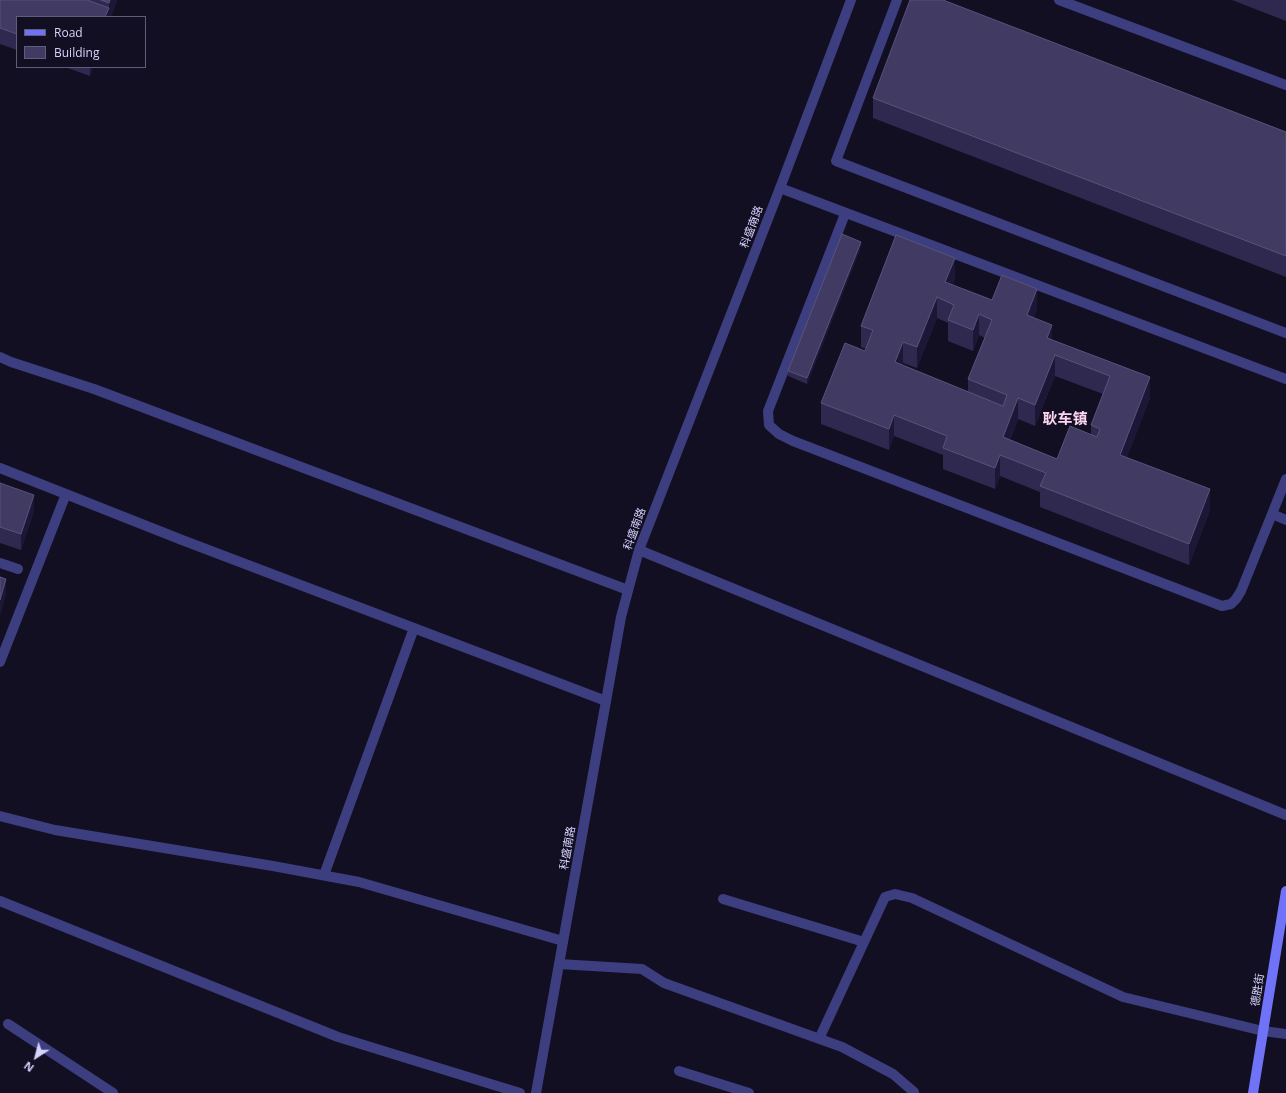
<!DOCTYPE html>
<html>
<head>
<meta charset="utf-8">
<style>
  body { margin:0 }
  #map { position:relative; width:1286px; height:1093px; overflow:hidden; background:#120f23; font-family:"Open Sans",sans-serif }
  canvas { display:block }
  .legend { position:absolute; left:16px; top:16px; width:130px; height:52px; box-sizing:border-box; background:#120f23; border:1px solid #605d7a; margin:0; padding:5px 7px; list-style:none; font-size:12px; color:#d6d3fd }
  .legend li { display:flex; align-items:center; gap:8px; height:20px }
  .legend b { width:20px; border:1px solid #605d7a }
  .north { position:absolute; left:16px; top:1037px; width:40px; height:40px; -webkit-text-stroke:3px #120f23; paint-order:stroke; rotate:216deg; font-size:11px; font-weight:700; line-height:16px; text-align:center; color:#d6d3fd }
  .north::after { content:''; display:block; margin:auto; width:14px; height:18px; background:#d6d3fd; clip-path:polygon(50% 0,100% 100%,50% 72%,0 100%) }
</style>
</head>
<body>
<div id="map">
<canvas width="1286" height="1093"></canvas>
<ul class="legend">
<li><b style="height:5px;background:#7073f7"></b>Road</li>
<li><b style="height:11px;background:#413b63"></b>Building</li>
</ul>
<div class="north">N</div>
</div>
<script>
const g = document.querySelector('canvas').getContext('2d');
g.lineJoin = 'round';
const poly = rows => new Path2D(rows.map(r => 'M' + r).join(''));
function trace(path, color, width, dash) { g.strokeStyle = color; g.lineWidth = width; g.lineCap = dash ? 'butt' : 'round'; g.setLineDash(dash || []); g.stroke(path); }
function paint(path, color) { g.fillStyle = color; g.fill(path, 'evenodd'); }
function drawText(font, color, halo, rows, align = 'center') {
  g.font = font + ' "Open Sans","Noto Sans SC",sans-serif'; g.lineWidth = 3.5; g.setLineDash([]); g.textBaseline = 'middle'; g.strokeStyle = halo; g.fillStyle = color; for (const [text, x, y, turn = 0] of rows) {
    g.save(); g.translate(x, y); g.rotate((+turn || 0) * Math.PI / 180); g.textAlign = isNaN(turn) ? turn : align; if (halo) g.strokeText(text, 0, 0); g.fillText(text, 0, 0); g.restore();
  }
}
const lane = poly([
  [897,0,836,161,1286,333],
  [1059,0,1286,85],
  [780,188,1286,379],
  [845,214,768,411,769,425,779,434,793,441,1222,606,1231,604,1236,599,1241,591,1272,514],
  [0,468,182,540,606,701],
  [1286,479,1272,514,1286,520],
  [0,563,18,569],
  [0,662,66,494],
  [0,816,55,830,273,866,359,882,563,941],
  [324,875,414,628],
  [723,899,864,942],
  [0,901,338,1037,520,1093],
  [559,964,642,969,664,983,842,1047,893,1074,914,1092,914,1093],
  [8,1024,113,1093],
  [819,1039,885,897,895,894,912,898,1123,997,1263,1031,1286,1034],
  [679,1071,749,1093]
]);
const street = poly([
  [0,357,11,362,94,389,628,590],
  [639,550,1286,815],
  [536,1093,621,617,639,550,780,188,851,0]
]);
const secondary = poly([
  [1253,1093,1286,891]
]);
const wall = poly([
  [0,0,117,0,111,17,17,17,17,50,0,44],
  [1232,0,1286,0,1286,21],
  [65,67,93,67,90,76],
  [873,98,1286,132,1286,277,873,118],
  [861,247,807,384,788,376,788,371],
  [955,279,952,285,992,300,1037,310,1034,317,1052,340,1150,398,1127,457,1210,510,1189,565,1040,507,1040,492,1000,476,995,489,943,469,943,455,894,436,889,450,821,424,821,403,865,351,866,349,861,347,861,326],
  [937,318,948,323,948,341,973,351,979,335,985,338,968,379,968,392,902,365,903,363,917,368],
  [1055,376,1103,394,1091,425,1091,435,1057,459,1010,440,1018,419,1035,426],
  [0,483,34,511,21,550,0,543]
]);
const shadedWall = poly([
  [110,0,117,0,111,17,105,17,109,8,109,3],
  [90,67,93,67,90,76],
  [861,242,861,247,807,384,807,378],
  [955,258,955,279,946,301,945,282],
  [1037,289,1037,310,1027,336,1027,315],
  [937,297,937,318,917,368,917,347],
  [979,314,979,335,973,351,973,330],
  [1052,325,1052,346,1047,338],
  [903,342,903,363,895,383,895,362],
  [1055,355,1055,376,1035,426,1035,405],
  [1150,377,1150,398,1120,476,1120,455],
  [1018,398,1018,419,1004,456,1003,437],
  [894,415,894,436,889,450,889,429],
  [1000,455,1000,476,995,489,995,468],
  [1210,489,1210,510,1189,565,1189,544],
  [34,495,34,511,21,550,21,534],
  [6,579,6,595,0,616,0,600]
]);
const building = poly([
  [0,0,87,0,109,8,105,17,17,17,17,34,0,28,0,0],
  [101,0,110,0,109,3,101,0],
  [910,0,943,0,1286,132,1286,256,873,98,910,0],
  [842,234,861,242,807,378,788,371,842,234],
  [896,235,955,258,945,282,992,300,1002,275,1037,289,1027,315,1052,325,1047,338,1150,377,1120,455,1210,489,1189,544,1040,486,1046,473,1000,455,995,468,943,448,947,436,894,415,889,429,821,403,845,343,865,351,873,330,861,326,896,235],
  [937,297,954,305,948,320,973,330,979,314,992,320,968,379,1007,395,1003,406,895,362,903,342,917,347,937,297],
  [1055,355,1110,376,1091,425,1100,429,1097,437,1070,426,1057,459,1003,437,1018,398,1035,405,1055,355],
  [0,483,34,495,21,534,0,527,0,483],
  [0,577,6,579,0,600,0,577]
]);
const streetNames = [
  ["科盛南路",752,227,-69],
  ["科盛南路",635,529,-70],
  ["科盛南路",568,848,-80],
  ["德胜街",1258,990,-81]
];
const districtNames = [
  ["耿车镇",1065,420]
];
trace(lane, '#3d3e7f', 10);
trace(street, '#3d3e7f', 10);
trace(secondary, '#7073f7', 10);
paint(wall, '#2f2950');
paint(shadedWall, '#1c1736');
paint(building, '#413b63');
trace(building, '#58537b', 1);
drawText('11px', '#d6d3fd', '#120f23', streetNames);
drawText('bold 15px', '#fdd5f0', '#120f23', districtNames);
</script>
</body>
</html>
